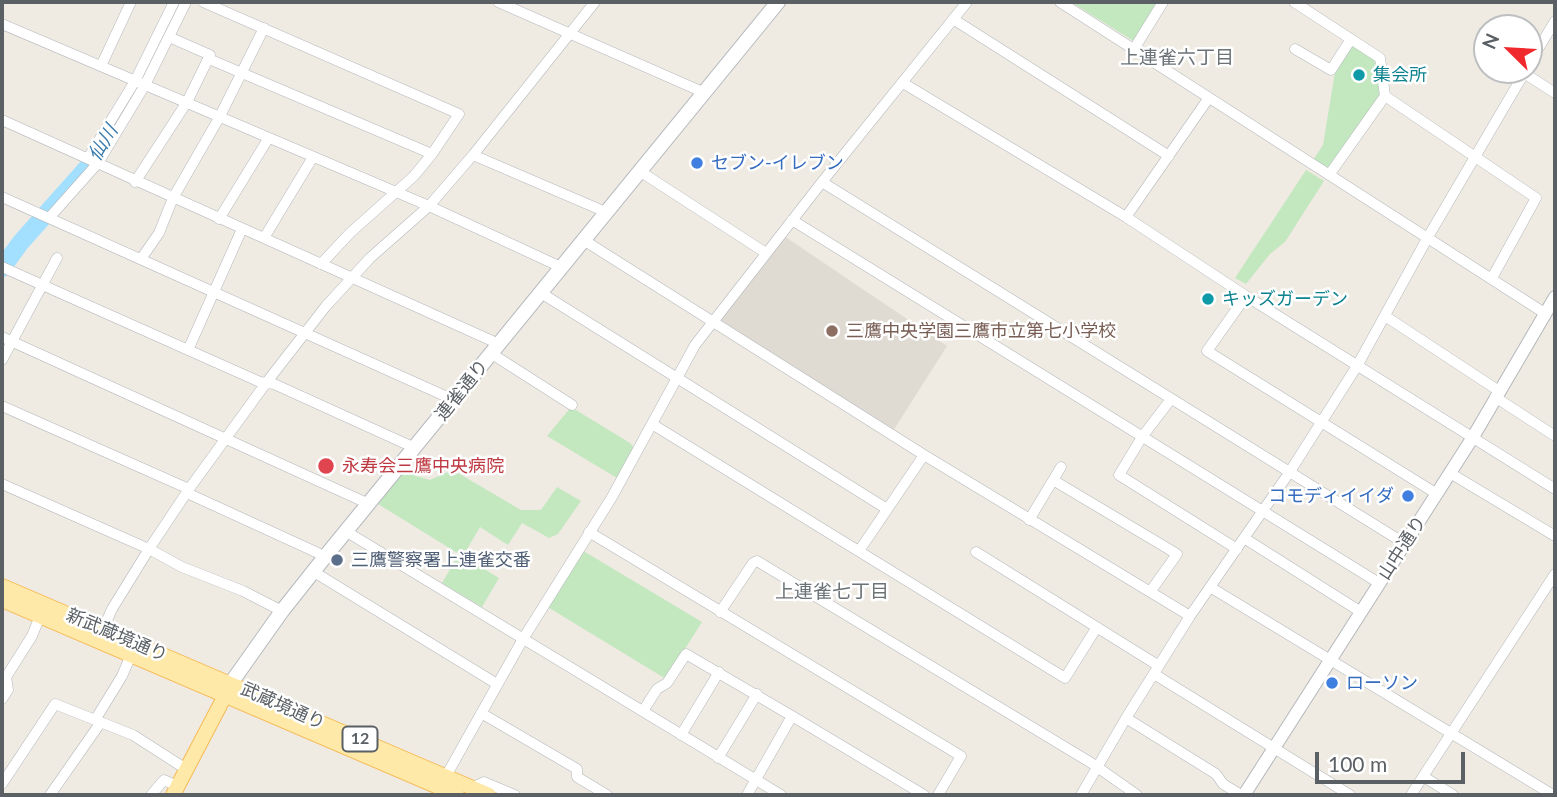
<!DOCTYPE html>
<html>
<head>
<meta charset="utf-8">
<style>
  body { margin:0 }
  #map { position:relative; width:1557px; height:797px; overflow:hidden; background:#efebe3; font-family:Lato,sans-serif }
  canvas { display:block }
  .frame { position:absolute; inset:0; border:4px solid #5b6065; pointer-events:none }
  .north { position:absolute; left:1473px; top:14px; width:70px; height:70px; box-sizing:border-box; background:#fff; border:2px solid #bdbfc1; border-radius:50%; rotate:294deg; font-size:19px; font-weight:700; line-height:28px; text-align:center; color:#5b6065 }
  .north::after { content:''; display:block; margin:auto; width:24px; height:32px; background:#ef292c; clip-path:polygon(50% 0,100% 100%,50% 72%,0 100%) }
  .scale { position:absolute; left:1315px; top:752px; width:150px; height:32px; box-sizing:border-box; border:4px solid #5b6065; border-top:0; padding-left:9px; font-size:21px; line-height:24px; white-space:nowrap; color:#5b6065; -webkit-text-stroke:5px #fff; paint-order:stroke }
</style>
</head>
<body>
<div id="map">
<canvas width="1557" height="797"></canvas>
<div class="frame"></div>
<div class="north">N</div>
<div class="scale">100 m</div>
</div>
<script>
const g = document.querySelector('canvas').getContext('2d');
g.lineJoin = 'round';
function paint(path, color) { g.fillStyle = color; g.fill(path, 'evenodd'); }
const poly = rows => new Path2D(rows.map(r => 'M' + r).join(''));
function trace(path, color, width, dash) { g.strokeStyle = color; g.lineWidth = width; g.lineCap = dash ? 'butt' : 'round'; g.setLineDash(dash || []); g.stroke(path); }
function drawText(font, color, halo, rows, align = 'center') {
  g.font = font + ' Lato,"Noto Sans JP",sans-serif'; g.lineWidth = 5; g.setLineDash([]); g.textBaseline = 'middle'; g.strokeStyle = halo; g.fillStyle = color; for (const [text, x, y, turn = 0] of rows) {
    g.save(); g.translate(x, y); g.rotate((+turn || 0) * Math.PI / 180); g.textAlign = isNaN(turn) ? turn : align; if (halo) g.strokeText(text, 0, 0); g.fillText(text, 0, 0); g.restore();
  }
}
const education = poly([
  [784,236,947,346,893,431,716,317]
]);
const green = poly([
  [1071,2,1159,2,1135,42],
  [1352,45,1375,60,1382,93,1329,171,1313,160,1323,145,1335,72],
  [1306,170,1324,181,1285,242,1270,254,1246,284,1235,278],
  [571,407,630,443,634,448,617,478,547,436],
  [453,470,521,510,541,510,557,487,581,501,558,534,549,538,522,523,508,545,480,527,463,556,499,578,482,607,442,583,459,554,378,504,403,472,430,480],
  [580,549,702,622,666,679,546,606]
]);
const river = poly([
  [2,268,21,242,95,159]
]);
const minor = poly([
  [203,2,459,114,432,154,414,176,350,233,321,264],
  [498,2,705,93],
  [1060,2,1546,314],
  [1294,2,1380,58,1385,96,1329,175],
  [953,19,1169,156],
  [2,24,429,206,563,268],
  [1134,49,1163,2],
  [1295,49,1331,70,1351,39],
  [209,59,432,154],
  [1529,64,1555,21],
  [101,66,131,2],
  [1524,73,1555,93],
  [903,83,1126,217,1246,296,1555,489],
  [1385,96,1536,198,1492,278],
  [2,120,499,344],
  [473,155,608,213],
  [88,158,135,81,174,2],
  [641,172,766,253],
  [135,182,187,102,210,55,169,37],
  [822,182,1404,543],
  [2,197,454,400],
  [1126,217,1208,99],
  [49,218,98,163,145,85,186,2],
  [219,219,268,139],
  [792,220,1379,583],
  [264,238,313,157],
  [585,241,924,455,1190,616],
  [141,259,159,233,173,198,219,118,264,28],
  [2,267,260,382,274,384,415,448],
  [541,293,887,509],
  [1246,296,1207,351,1437,494],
  [1385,316,1499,391],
  [2,337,369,504],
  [188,350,242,229],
  [492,354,572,405],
  [2,360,57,258],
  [1495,397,1555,436],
  [1171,399,1142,437,1119,475,1237,549],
  [2,406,189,489],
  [652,424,1065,678,1097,627],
  [1450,473,1555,536],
  [1053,480,1177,554,1150,592],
  [2,484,149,549,182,567,243,591,282,611],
  [187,493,318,553,324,558],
  [1029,520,1061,467],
  [347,532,781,795],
  [589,532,961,756,938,795],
  [1244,538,1361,612],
  [859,551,924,455],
  [976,552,1159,666],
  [314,572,497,684],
  [1210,587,1553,795],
  [720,612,753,563,757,561,1093,764,1137,795],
  [103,629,112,609,149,549,189,489,266,383,326,306,370,258,429,206,473,155,595,2],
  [1154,674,1350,795],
  [2,699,8,690,6,677,32,636,40,616],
  [643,711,657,689,667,683,686,654,792,716],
  [481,713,577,769,577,777,607,795],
  [1126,718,1216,774,1223,784,1241,795],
  [95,720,122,676,131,655],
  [681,735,719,672],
  [718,758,757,694],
  [446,776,523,639,612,497,695,345,822,182,967,2],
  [1424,777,1453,795],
  [2,784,55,704,133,735,186,769],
  [471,788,484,782,515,795],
  [50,795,101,722],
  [151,795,164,780,177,786],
  [747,795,792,716,924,795],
  [1081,795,1126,718,1190,616,1289,473,1357,366,1428,237,1526,70],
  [1411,795,1555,574]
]);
const tertiary = poly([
  [1244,795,1473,437,1555,297]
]);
const secondary = poly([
  [231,683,282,611,324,558,778,2]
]);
const primary = poly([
  [2,586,489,795],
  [2,600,457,795],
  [173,795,229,688]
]);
const markers = [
  [1359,75,7,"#0f9aa8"],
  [697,163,7,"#3f7fe0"],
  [1208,299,7,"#0f9aa8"],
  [832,331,7,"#8d6e63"],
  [326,466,9,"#e0444e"],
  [1408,496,7,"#3f7fe0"],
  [337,560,7,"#5c6f8a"],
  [1332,683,7,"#3f7fe0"]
];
const shields = [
  [360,739,35]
];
const shieldNames = [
  ["12",360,739]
];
const cultureNames = [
  ["集会所",1373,75],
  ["キッズガーデン",1222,299]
];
const shopNames = [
  ["セブン-イレブン",711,163],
  ["コモディイイダ",1394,496,"right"],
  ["ローソン",1346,683]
];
const educationNames = [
  ["三鷹中央学園三鷹市立第七小学校",846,331]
];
const streetNames = [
  ["連雀通り",462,390,-51],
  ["山中通り",1402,548,-57],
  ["新武蔵境通り",117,635,23],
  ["武蔵境通り",283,706,24]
];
const healthNames = [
  ["永寿会三鷹中央病院",342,466]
];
const serviceNames = [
  ["三鷹警察署上連雀交番",351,560]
];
const neighbourhoodNames = [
  ["上連雀六丁目",1177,58],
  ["上連雀七丁目",832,592]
];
const waterNames = [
  ["仙川",103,143,-59]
];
paint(education, '#dfdad2');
paint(green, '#c3e7bf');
trace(river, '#a3dfff', 18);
trace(minor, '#b4b7bb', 11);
trace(tertiary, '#b4b7bb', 14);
trace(secondary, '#b5b9be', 16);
trace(primary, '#f6ba55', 16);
trace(minor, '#fff', 10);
trace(tertiary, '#fff', 12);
trace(secondary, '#fff', 14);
trace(primary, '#ffe9a8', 14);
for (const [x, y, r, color] of markers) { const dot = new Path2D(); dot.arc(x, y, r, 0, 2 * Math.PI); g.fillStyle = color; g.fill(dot); trace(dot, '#fff', 2.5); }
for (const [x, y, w] of shields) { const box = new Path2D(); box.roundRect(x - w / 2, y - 12.5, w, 25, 5); g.fillStyle = '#fff'; g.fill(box); trace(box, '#5b6065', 2); }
drawText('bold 16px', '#5b6065', null, shieldNames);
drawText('18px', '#0d838f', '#fff', cultureNames, 'left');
drawText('18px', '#366cbe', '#fff', shopNames, 'left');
drawText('18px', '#785e54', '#fff', educationNames, 'left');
drawText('18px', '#5b6065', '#fff', streetNames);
drawText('18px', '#be3a42', '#fff', healthNames, 'left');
drawText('18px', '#4e5e75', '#fff', serviceNames, 'left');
drawText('19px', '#6c7377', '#fff', neighbourhoodNames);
drawText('italic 19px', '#3a7cac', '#fff', waterNames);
</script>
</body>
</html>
